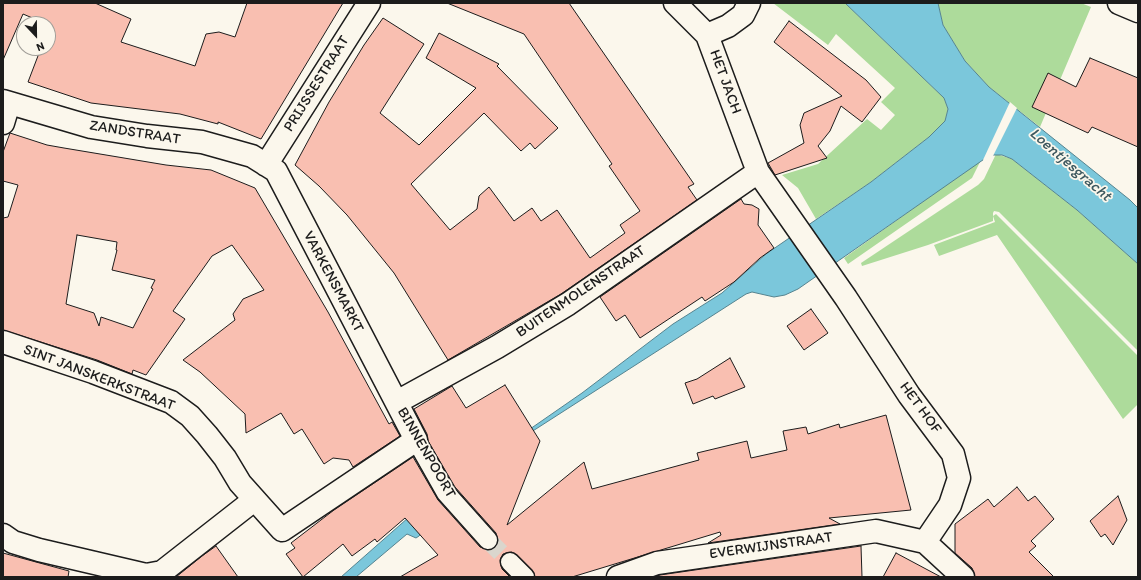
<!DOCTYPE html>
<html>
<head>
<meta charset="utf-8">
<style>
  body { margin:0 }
  #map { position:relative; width:1141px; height:580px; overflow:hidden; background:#fbf7ec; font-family:Itim,sans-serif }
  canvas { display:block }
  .frame { position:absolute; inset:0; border:4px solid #1c1c1c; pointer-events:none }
  .north { position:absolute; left:16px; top:16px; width:40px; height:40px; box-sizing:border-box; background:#fbf7ec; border:1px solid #a29f99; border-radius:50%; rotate:158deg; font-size:11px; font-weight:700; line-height:16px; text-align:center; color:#1c1c1c }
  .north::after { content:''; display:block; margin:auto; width:14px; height:18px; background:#1c1c1c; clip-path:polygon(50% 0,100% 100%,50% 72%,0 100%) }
</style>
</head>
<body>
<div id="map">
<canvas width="1141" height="580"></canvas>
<div class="frame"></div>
<div class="north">N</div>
</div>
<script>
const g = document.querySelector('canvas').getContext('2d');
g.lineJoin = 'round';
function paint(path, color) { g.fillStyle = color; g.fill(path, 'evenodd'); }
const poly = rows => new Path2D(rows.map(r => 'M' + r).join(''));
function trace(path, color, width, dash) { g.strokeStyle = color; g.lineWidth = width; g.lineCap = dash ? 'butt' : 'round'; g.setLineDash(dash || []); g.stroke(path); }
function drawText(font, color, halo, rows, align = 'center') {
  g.font = font + ' Itim,sans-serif'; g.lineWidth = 3.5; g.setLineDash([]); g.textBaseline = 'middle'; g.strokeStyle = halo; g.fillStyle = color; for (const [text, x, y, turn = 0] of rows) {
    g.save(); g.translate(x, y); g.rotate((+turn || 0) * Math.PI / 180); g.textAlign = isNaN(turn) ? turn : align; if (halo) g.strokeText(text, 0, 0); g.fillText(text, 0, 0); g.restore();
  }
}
const green = poly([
  [773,3,845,3,944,98,948,109,945,121,929,137,871,182,816,219,798,188,782,175,818,164,867,119,881,130,895,115,881,102,895,88,836,34,828,45],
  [938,3,1081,3,1091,7,1040,127,989,87,965,61,943,25],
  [996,154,1012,159,1077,210,1138,264,1138,351,999,212,994,211,993,213,993,221,928,245,862,266,861,263,978,185,984,179],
  [981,160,972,178,848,264,844,258],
  [996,214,1138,356,1138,404,1123,419,997,235,939,256,934,245,995,222,993,216]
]);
const water = poly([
  [845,3,938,3,943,25,965,61,989,87,1130,200,1138,208,1138,264,1077,210,1012,159,1002,155,990,155,798,289,785,295,774,297,752,292,746,294,455,481,582,393,673,324,722,293,766,254,871,182,929,137,945,121,948,109,944,98,845,3],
  [434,495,447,510,419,536,416,538,407,534,356,577,341,577,434,495]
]);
const pier = poly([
  [1010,102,1017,108,993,156,984,161,983,160]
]);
const building = poly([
  [3,3,95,3,131,19,121,42,195,66,206,34,219,32,235,37,247,3,343,3,261,139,218,122,218,124,180,114,91,103,28,82,41,48,48,48,49,25,23,14,3,60,3,3],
  [447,3,569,3,694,184,688,187,697,200,561,294,448,360,394,273,347,215,319,186,295,165,329,102,364,45,383,18,424,44,380,113,419,145,476,88,426,58,439,33,499,64,497,66,558,128,535,149,530,143,521,151,484,113,411,184,450,230,477,209,479,196,489,187,514,221,532,208,541,221,557,210,590,258,625,233,620,225,640,211,609,166,612,164,524,34,447,3],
  [789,21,866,80,881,97,862,122,841,106,830,131,818,146,827,158,775,175,768,163,804,143,800,125,804,113,842,96,774,42,789,21],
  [1090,58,1138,78,1138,147,1092,127,1088,133,1032,107,1048,73,1076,87,1090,58],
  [10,133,47,145,64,148,166,165,211,170,255,188,328,312,389,424,392,422,400,436,353,467,349,460,333,458,324,464,302,429,294,434,281,413,246,433,245,414,200,372,183,360,235,320,233,314,243,299,264,290,232,245,212,256,173,311,185,319,146,375,133,370,132,374,97,360,3,330,3,218,8,217,18,185,3,181,3,152,10,133],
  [77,235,117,242,116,250,117,250,112,270,155,280,151,288,153,289,133,328,101,317,99,326,94,313,66,304,77,235],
  [741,199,744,204,752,205,759,209,758,225,774,248,760,258,734,282,705,301,702,297,640,338,625,315,616,321,600,297,741,199],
  [811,309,828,333,804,350,787,326,811,309],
  [730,358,745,387,715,399,713,396,693,404,685,383,697,379,730,358],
  [505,385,540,441,507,525,584,462,592,489,699,460,697,453,747,441,751,458,787,450,783,431,806,427,808,434,839,424,840,428,886,415,911,510,829,518,840,524,708,543,721,535,720,532,572,577,535,577,532,570,512,552,503,554,500,560,502,569,510,577,400,577,438,555,405,518,377,542,375,539,352,556,343,544,303,577,286,554,295,548,291,543,334,510,413,457,438,500,480,547,490,550,495,548,498,543,496,533,455,487,428,441,427,434,414,409,452,386,466,408,505,385],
  [1017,487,1028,501,1035,496,1054,519,1031,541,1036,546,1029,552,1054,577,975,577,972,568,955,553,955,524,988,499,994,507,1017,487],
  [1118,496,1127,520,1113,545,1105,534,1101,537,1090,521,1118,496],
  [216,546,238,577,176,577,202,556,216,546],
  [861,546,862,577,655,577,660,575,861,546],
  [3,553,69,571,68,577,3,577,3,553],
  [896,553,941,577,883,577,896,553]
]);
const pedestrianTunnel = poly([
  [488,540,510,562]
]);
const pedestrian = poly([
  [416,440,446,493,488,540],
  [510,562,525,577]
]);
const minor = poly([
  [675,3,707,35,758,172,846,298,909,395,953,454,959,478,950,505,925,542],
  [1119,3,1138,11],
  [707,35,728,26,743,15,749,3],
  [3,101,91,127,147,136,202,142,252,156,276,171,416,440,282,530,240,483,225,458,207,435,190,416,171,402,93,372,3,342],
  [3,123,9,103],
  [266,165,369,3],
  [397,402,497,347,568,304,758,172],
  [3,535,13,542,39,550,146,575,162,572,254,500],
  [618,577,657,563,876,531,925,542,963,577]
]);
const streetNames = [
  ["HET JACH",725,82,70],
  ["PRIJSSESTRAAT",317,84,-58],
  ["ZANDSTRAAT",135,133,9],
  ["VARKENSMARKT",333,282,62],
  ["BUITENMOLENSTRAAT",581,292,-34],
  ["SINT JANSKERKSTRAAT",99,378,21],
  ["HET HOF",920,408,54],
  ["BINNENPOORT",426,453,60],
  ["EVERWIJNSTRAAT",771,546,-8]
];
const waterNames = [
  ["Loentjesgracht",1070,165,41]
];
paint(green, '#addb9b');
paint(water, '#7bc7db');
trace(water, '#55838f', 1);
paint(pier, '#fbf7ec');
paint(building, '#f9bfb1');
trace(building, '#1c1c1c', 1);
trace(pedestrianTunnel, '#dad6cd', 18, [18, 9]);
trace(pedestrian, '#1c1c1c', 21);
trace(minor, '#1c1c1c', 25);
trace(pedestrian, '#fbf7ec', 18);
trace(minor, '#fbf7ec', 22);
drawText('15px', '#1c1c1c', '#fbf7ec', streetNames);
drawText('italic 16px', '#3d585f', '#fbf7ec', waterNames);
</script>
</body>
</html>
